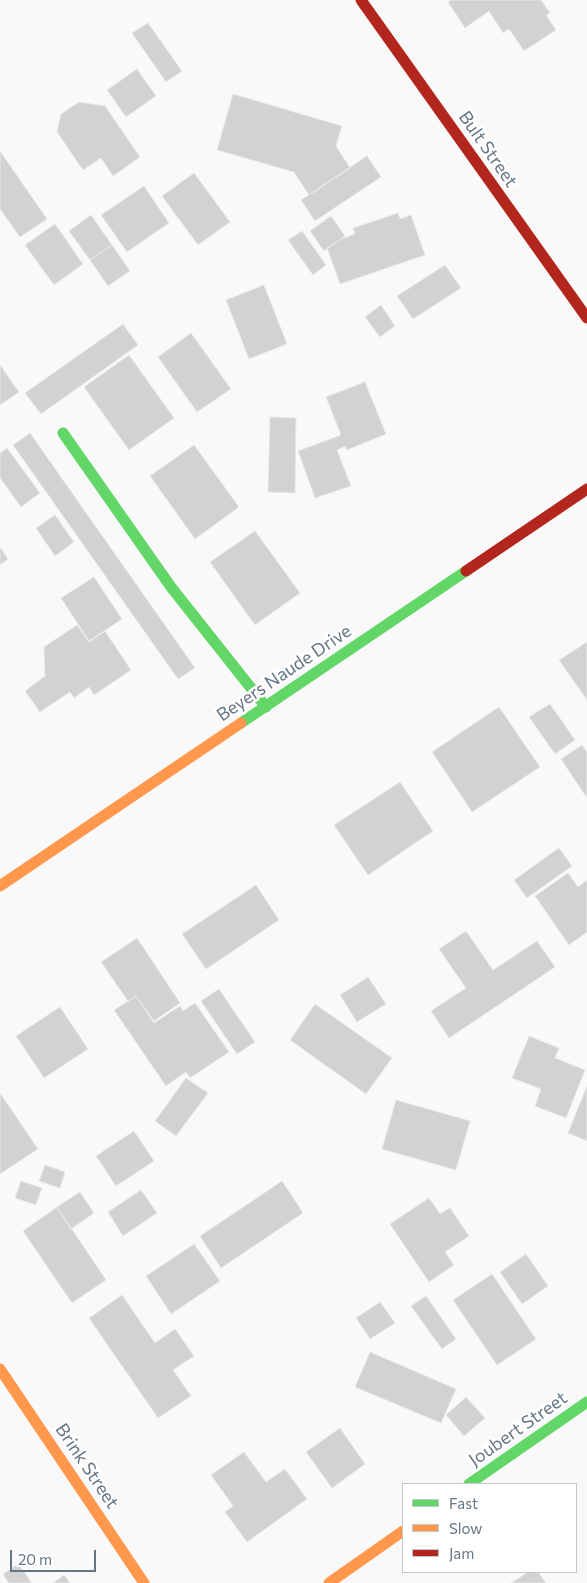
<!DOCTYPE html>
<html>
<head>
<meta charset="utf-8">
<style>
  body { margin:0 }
  #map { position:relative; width:587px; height:1583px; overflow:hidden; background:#f9f9f9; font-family:Commissioner,sans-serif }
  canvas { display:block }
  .legend { position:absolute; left:402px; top:1483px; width:175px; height:90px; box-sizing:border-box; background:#fff; border:1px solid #c1c8cd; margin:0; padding:6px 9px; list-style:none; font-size:15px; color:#657683 }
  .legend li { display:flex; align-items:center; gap:10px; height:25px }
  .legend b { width:25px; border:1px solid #c1c8cd }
  .scale { position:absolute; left:10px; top:1550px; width:86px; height:22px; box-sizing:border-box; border:2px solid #657683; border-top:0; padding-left:6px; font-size:15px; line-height:18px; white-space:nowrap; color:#657683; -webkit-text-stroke:4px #fff; paint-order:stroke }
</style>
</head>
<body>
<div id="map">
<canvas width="587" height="1583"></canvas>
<ul class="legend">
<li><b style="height:6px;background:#63d668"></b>Fast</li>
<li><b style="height:6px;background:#ff974d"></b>Slow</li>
<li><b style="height:6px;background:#b3261e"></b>Jam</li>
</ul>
<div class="scale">20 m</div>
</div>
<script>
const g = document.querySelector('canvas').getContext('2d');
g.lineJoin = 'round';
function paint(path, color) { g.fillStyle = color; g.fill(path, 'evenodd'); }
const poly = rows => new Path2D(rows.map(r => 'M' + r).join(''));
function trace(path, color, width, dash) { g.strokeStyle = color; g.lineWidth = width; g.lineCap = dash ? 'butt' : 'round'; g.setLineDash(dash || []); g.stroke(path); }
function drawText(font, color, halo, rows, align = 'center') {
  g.font = font + ' Commissioner,sans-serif'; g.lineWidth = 5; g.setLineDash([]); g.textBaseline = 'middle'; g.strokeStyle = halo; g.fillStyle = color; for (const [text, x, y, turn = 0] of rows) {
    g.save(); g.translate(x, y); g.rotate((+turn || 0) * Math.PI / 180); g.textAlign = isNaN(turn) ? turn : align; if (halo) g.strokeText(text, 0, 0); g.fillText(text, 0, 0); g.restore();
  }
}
const building = poly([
  [451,0,541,0,550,13,546,15,556,30,524,51,509,29,503,33,489,11,465,28,448,2,451,0],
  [148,23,182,71,166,82,132,33,148,23],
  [137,69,156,96,126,117,107,90,137,69],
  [233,94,342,126,336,146,350,168,309,195,294,172,217,150,233,94],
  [79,102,105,106,140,157,113,176,101,158,83,170,57,132,61,114,79,102],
  [0,151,47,219,20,237,0,209,0,151],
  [367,156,381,177,315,221,301,200,367,156],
  [194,173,230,222,198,245,162,196,194,173],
  [144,186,169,223,127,252,101,215,144,186],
  [398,213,400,219,411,215,425,255,340,284,327,248,341,239,355,234,353,228,398,213],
  [91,215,112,245,90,260,69,231,91,215],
  [331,216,345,236,324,251,310,231,331,216],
  [55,224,83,264,54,285,25,245,55,224],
  [302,231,326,265,313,275,288,240,302,231],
  [112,245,130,271,108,286,90,260,112,245],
  [445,265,461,288,413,319,397,296,445,265],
  [264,285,287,344,249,359,226,300,264,285],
  [381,305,395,326,380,337,365,317,381,305],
  [123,324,138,345,41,414,25,393,123,324],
  [191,333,231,389,197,412,158,357,191,333],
  [129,355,174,418,129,450,84,387,129,355],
  [0,365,19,392,0,405,0,365],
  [365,382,386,434,347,450,345,446,337,450,351,486,315,498,298,451,341,435,326,397,365,382],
  [270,417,296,418,295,493,268,492,270,417],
  [30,433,195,668,178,679,13,445,30,433],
  [194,445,239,507,195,539,150,476,194,445],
  [7,448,40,493,21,507,0,478,0,453,7,448],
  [55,515,74,542,55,556,36,528,55,515],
  [255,531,300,593,255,625,210,562,255,531],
  [0,547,8,559,0,565,0,547],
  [94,577,122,619,89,641,61,598,94,577],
  [77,625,89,642,105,631,131,670,94,695,89,687,74,698,70,692,40,712,25,691,45,676,44,647,77,625],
  [587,642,587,700,559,660,587,642],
  [550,704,575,740,555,754,529,717,550,704],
  [499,707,540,767,472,812,432,752,499,707],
  [582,745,587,752,587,798,561,759,582,745],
  [400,782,433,831,368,875,334,825,400,782],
  [559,848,572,866,527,898,514,880,559,848],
  [568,873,578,887,587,880,587,932,569,945,535,896,568,873],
  [256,885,279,920,206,969,182,934,256,885],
  [466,931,493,970,537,941,555,967,449,1038,431,1011,466,988,439,949,466,931],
  [137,938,180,1003,154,1021,136,996,128,1001,101,962,137,938],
  [368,977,386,1004,357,1022,340,995,368,977],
  [219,989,255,1042,237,1054,201,1001,219,989],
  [136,996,154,1023,180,1006,183,1011,195,1003,229,1052,190,1078,186,1072,166,1086,114,1010,136,996],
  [315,1004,392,1058,366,1094,290,1040,315,1004],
  [60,1007,88,1049,44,1078,16,1036,60,1007],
  [529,1036,559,1048,555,1058,585,1070,566,1118,535,1106,541,1089,512,1078,529,1036],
  [186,1078,208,1093,176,1136,155,1121,186,1078],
  [587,1086,587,1141,568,1133,587,1086],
  [0,1093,38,1149,0,1174,0,1093],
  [396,1100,470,1121,456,1170,382,1149,396,1100],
  [134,1131,154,1161,116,1186,96,1156,134,1131],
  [45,1165,65,1172,60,1188,39,1181,45,1165],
  [21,1181,42,1188,36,1205,15,1198,21,1181],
  [282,1181,303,1213,221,1268,200,1236,282,1181],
  [141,1190,157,1213,123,1236,108,1212,141,1190],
  [80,1192,94,1213,71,1229,57,1207,80,1192],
  [429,1198,440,1214,450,1208,469,1236,445,1252,454,1265,429,1282,390,1224,429,1198],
  [57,1207,106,1280,72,1303,23,1231,57,1207],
  [194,1244,220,1281,171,1314,146,1276,194,1244],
  [526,1254,548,1286,522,1304,500,1272,526,1254],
  [492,1274,536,1339,497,1365,453,1300,492,1274],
  [122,1295,155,1343,175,1329,194,1356,173,1370,191,1396,158,1418,89,1318,122,1295],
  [426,1296,456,1339,442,1349,411,1306,426,1296],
  [380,1302,395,1323,370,1339,356,1318,380,1302],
  [370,1352,456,1389,441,1423,355,1387,370,1352],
  [466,1397,485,1418,464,1436,446,1415,466,1397],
  [340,1428,365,1464,332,1488,306,1452,340,1428],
  [244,1452,266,1482,285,1469,307,1499,247,1542,225,1512,233,1506,211,1475,244,1452],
  [18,1564,32,1583,9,1583,3,1574,18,1564],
  [528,1572,538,1572,546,1583,511,1583,528,1572],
  [64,1575,70,1583,53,1583,64,1575]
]);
const fast = poly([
  [63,433,171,587,266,707],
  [241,723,466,571],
  [469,1484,587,1402]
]);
const slow = poly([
  [0,886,241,723],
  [0,1369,144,1583],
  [329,1583,403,1531]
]);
const jam = poly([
  [361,0,587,318],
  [466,571,587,489]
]);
const streetNames = [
  ["Bult Street",488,149,55],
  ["Beyers Naude Drive",284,673,-34],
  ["Joubert Street",518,1429,-35],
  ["Brink Street",87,1466,56]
];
paint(building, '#d0d2d3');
trace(building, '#e8e8e8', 1);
trace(fast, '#63d668', 11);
trace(slow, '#ff974d', 11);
trace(jam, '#b3261e', 11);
drawText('18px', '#657683', '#fff', streetNames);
</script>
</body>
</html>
